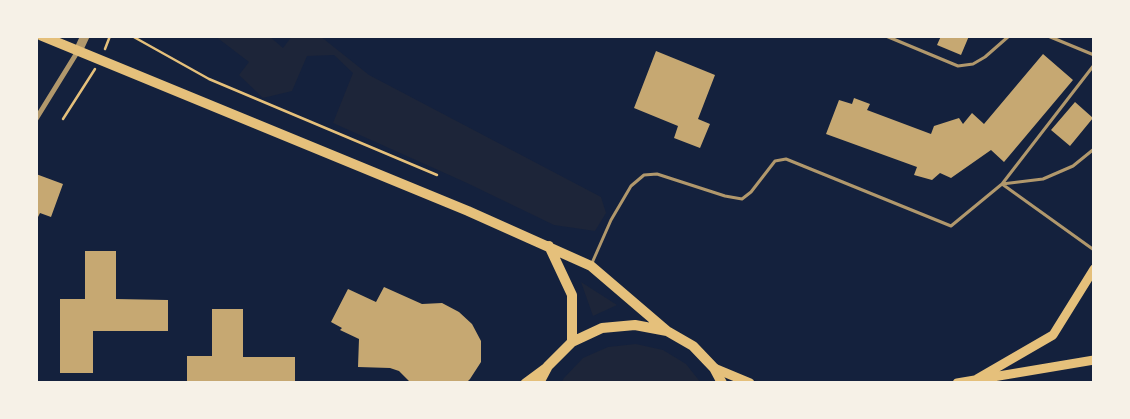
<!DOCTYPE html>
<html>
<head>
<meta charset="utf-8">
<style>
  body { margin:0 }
  #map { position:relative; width:1130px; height:419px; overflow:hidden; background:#14213d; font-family:"PT Sans Narrow",sans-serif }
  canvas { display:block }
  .frame { position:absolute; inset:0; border:38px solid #f6f1e7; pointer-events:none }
</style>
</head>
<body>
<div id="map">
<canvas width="1130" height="419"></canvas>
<div class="frame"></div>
</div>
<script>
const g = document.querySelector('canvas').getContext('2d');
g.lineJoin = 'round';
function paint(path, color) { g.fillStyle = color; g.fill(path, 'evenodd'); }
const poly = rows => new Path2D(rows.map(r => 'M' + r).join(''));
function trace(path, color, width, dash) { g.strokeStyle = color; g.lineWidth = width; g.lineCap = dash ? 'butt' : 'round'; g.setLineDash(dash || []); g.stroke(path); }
const green = poly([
  [215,36,269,36,283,48,292,36,320,36,369,75,601,197,606,213,595,231,554,225,467,183,333,123,353,73,334,55,307,56,292,91,263,98,239,75,249,62],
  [581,282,617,305,593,316],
  [636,344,663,350,686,364,701,383,561,383,564,378,583,358,608,347]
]);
const building = poly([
  [941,36,969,36,961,55,937,45],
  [656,51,715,75,698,119,710,124,700,148,674,138,678,126,634,108],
  [1043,54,1073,80,1004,162,991,150,951,178,940,173,932,180,914,175,917,167,826,134,839,100,852,104,854,98,870,104,867,110,931,134,934,126,959,118,963,124,972,113,984,124],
  [1075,102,1093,118,1070,146,1051,130],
  [36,174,63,184,51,217,40,213,36,221],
  [85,251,116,251,116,299,168,300,168,331,93,331,93,373,60,373,60,299,85,299],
  [384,287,422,304,442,303,459,312,472,324,481,341,481,362,470,379,466,383,411,383,399,371,390,368,358,367,359,339,340,330,342,328,331,322,348,289,376,302],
  [212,309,243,309,243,357,295,357,295,383,187,383,187,356,212,356]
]);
const path = poly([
  [132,36,209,79,437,175],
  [105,49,110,36],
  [63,119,95,69]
]);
const service = poly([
  [886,36,958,66,973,64,985,57,1009,36],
  [1048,36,1094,55],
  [1002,184,1094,250],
  [1002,184,1043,179,1073,166,1094,149],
  [592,263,611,220,631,186,644,175,657,174,725,196,742,199,751,192,775,161,786,159,951,226,1002,184,1094,65]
]);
const minor = poly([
  [36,119,78,51]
]);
const tertiary = poly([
  [78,51,85,36]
]);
const secondary = poly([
  [714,368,750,383],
  [977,379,1053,335,1094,269],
  [525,383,548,366],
  [957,383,1094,360]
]);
const primary = poly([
  [42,36,468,211,591,266,667,331],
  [549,246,572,295,572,342],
  [539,383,548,366,572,342,602,328,635,325,667,331,693,346,714,368,722,383]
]);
paint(green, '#1d2539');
paint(building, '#c6a872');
trace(path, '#e5c07b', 2.5);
trace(service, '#b1986c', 3);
trace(minor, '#b1986c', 5);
trace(tertiary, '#b1986c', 9);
trace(secondary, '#e5c07b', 9);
trace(primary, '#e5c07b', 10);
</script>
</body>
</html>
